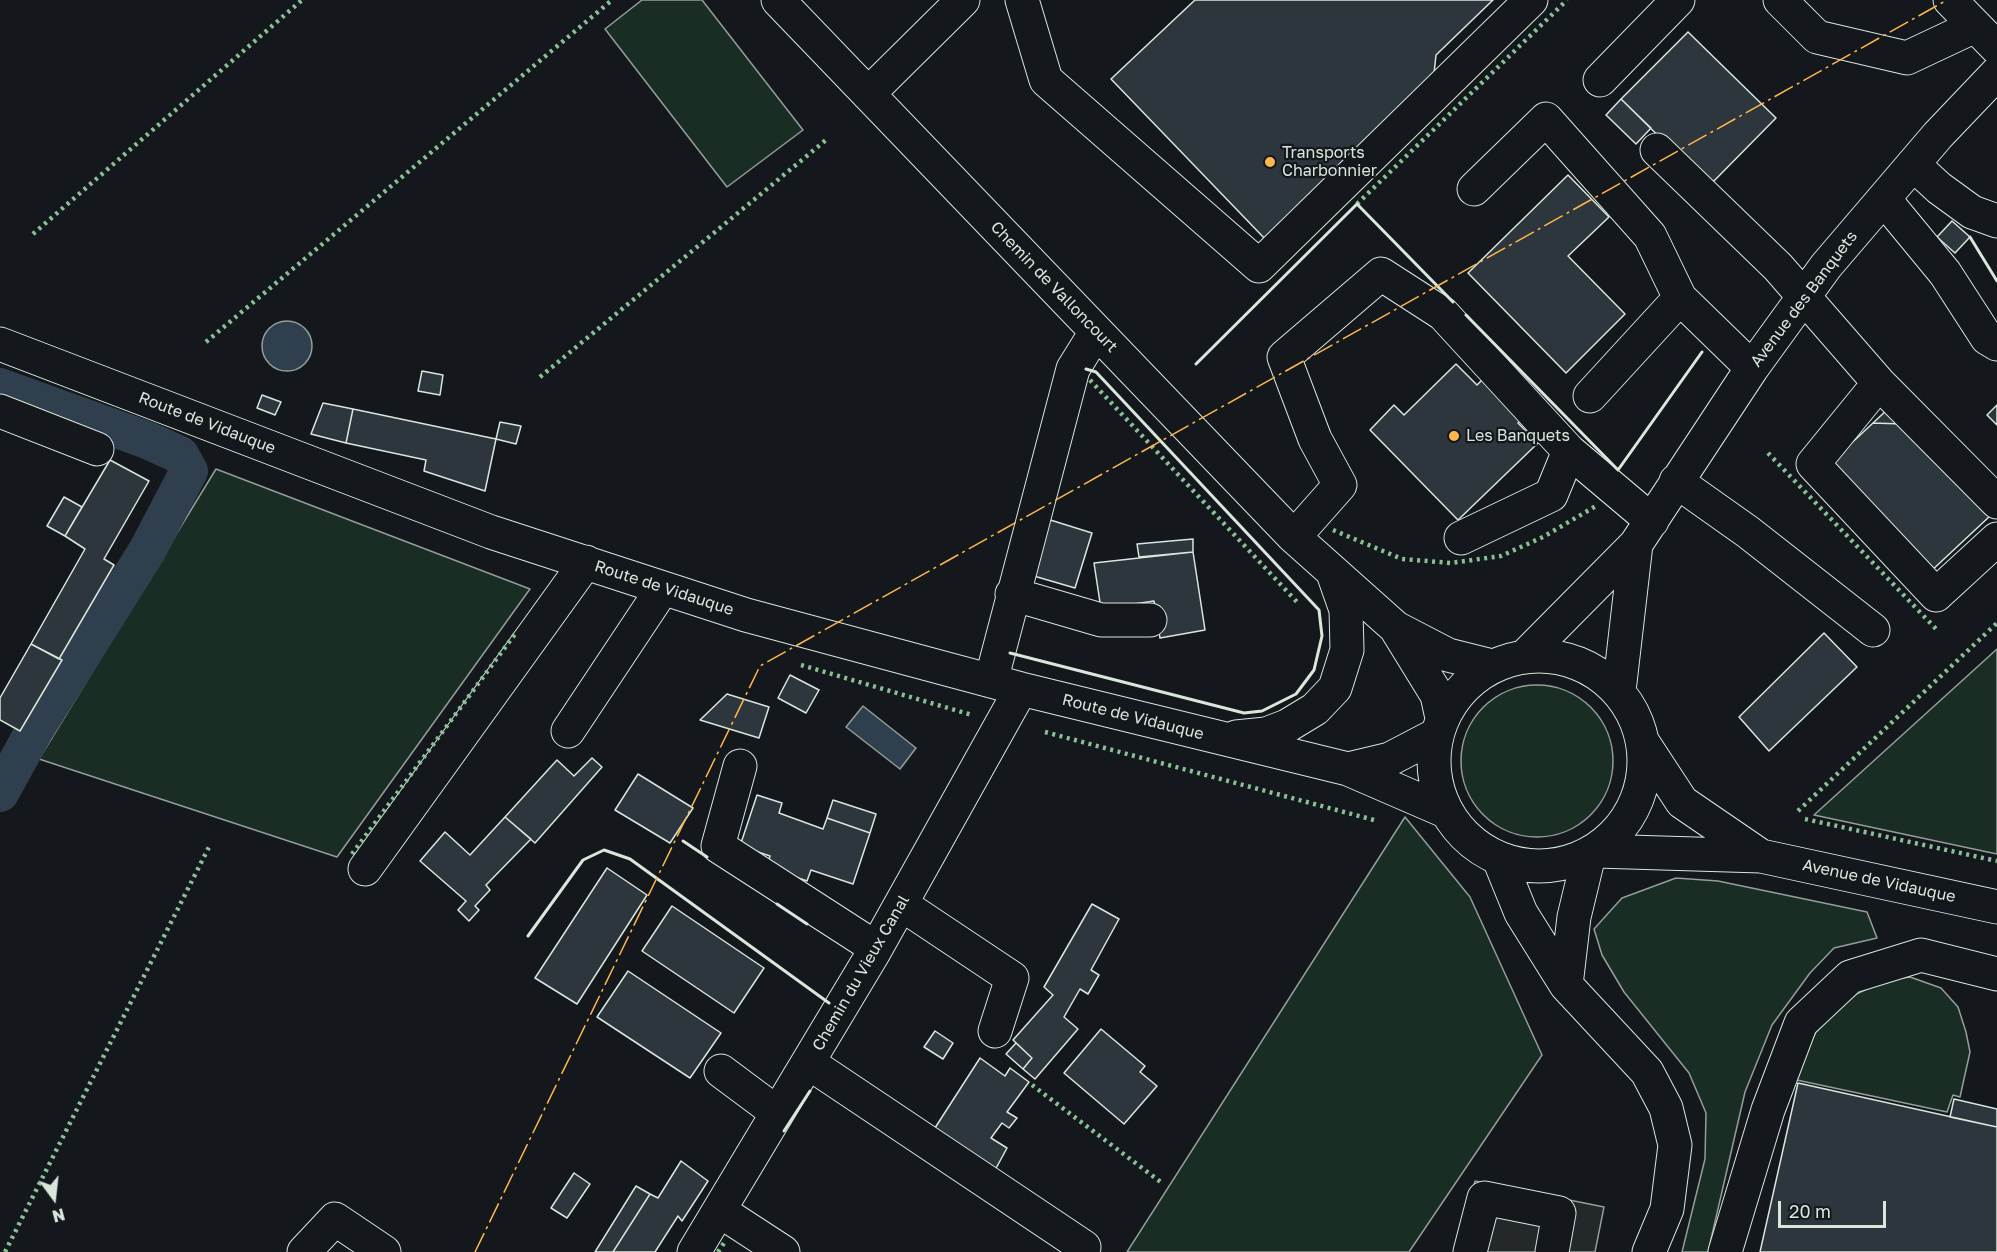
<!DOCTYPE html>
<html>
<head>
<meta charset="utf-8">
<style>
  body { margin:0 }
  #map { position:relative; width:1997px; height:1252px; overflow:hidden; background:#14181c; font-family:"Golos Text",sans-serif }
  canvas { display:block }
  .north { position:absolute; left:24px; top:1168px; width:60px; height:60px; -webkit-text-stroke:4px #14181c; paint-order:stroke; rotate:165deg; font-size:16px; font-weight:700; line-height:24px; text-align:center; color:#d8e6dc }
  .north::after { content:''; display:block; margin:auto; width:21px; height:27px; background:#d8e6dc; clip-path:polygon(50% 0,100% 100%,50% 72%,0 100%) }
  .scale { position:absolute; left:1778px; top:1201px; width:108px; height:27px; box-sizing:border-box; border:3px solid #d8e6dc; border-top:0; padding-left:8px; font-size:18px; line-height:21px; white-space:nowrap; color:#d8e6dc; -webkit-text-stroke:4px #14181c; paint-order:stroke }
</style>
</head>
<body>
<div id="map">
<canvas width="1997" height="1252"></canvas>
<div class="north">N</div>
<div class="scale">20 m</div>
</div>
<script>
const g = document.querySelector('canvas').getContext('2d');
g.lineJoin = 'round';
function paint(path, color) { g.fillStyle = color; g.fill(path, 'evenodd'); }
const poly = rows => new Path2D(rows.map(r => 'M' + r).join(''));
function trace(path, color, width, dash) { g.strokeStyle = color; g.lineWidth = width; g.lineCap = dash ? 'butt' : 'round'; g.setLineDash(dash || []); g.stroke(path); }
function drawText(font, color, halo, rows, align = 'center') {
  g.font = font + ' "Golos Text",sans-serif'; g.lineWidth = 4.5; g.setLineDash([]); g.textBaseline = 'middle'; g.strokeStyle = halo; g.fillStyle = color; for (const [text, x, y, turn = 0] of rows) {
    g.save(); g.translate(x, y); g.rotate((+turn || 0) * Math.PI / 180); g.textAlign = isNaN(turn) ? turn : align; if (halo) g.strokeText(text, 0, 0); g.fillText(text, 0, 0); g.restore();
  }
}
const green = poly([
  [642,0,702,0,803,130,727,187,605,29,642,0],
  [216,469,530,589,337,857,39,759,216,469],
  [1997,649,1997,854,1814,815,1997,649],
  '1461 761a76 76 0 1 1 152 0a76 76 0 1 1-152 0Z',
  [1405,817,1470,897,1542,1055,1409,1252,1127,1252,1405,817],
  [1676,878,1718,881,1867,912,1877,938,1834,948,1810,973,1772,1025,1745,1092,1708,1252,1682,1252,1705,1159,1706,1113,1689,1073,1624,992,1602,955,1594,929,1622,898,1676,878],
  [1910,977,1941,988,1958,1007,1966,1032,1970,1052,1960,1097,1953,1095,1947,1112,1792,1079,1816,1032,1850,997,1886,980,1910,977]
]);
const parking = poly([
  [1475,1181,1604,1207,1595,1252,1456,1252,1475,1181]
]);
const water = poly([
  '262 346a25 25 0 1 1 50 0a25 25 0 1 1-50 0Z',
  [863,706,916,748,900,769,846,727,863,706]
]);
const canal = poly([
  [0,387,147,440,180,455,189,471,147,551,34,731,0,793]
]);
const building = poly([
  [1195,0,1493,0,1436,55,1433,83,1267,241,1111,79,1195,0],
  [1688,32,1776,118,1709,186,1621,99,1688,32],
  [1621,99,1651,128,1636,144,1606,115,1621,99],
  [1568,175,1609,217,1568,256,1625,314,1566,373,1468,273,1568,175],
  [1952,221,1970,237,1955,253,1937,237,1952,221],
  [1456,364,1477,385,1486,376,1526,416,1518,423,1538,443,1458,520,1370,430,1394,405,1404,415,1456,364],
  [422,371,443,375,440,395,418,391,422,371],
  [262,395,281,402,275,415,257,408,262,395],
  [323,403,353,409,346,443,311,434,323,403],
  [1997,405,1997,425,1987,415,1997,405],
  [1889,408,1903,424,1873,423,1889,408],
  [353,409,496,439,485,491,424,471,426,460,346,443,353,409],
  [500,422,521,426,516,444,496,439,500,422],
  [1873,423,1903,424,1990,516,1929,573,1828,465,1873,423],
  [110,460,149,481,104,559,114,565,59,659,31,644,85,549,65,536,110,460],
  [64,497,82,507,65,536,47,526,64,497],
  [1044,518,1092,533,1075,588,1027,574,1044,518],
  [1193,539,1193,552,1139,557,1137,544,1193,539],
  [1193,552,1205,630,1160,638,1154,601,1101,609,1094,563,1193,552],
  [1824,633,1857,667,1769,751,1739,717,1824,633],
  [31,644,62,660,20,731,0,720,0,698,31,644],
  [790,675,819,690,806,713,778,698,790,675],
  [727,694,769,707,759,738,700,720,727,694],
  [592,758,602,767,535,843,505,817,557,760,574,776,592,758],
  [638,774,693,808,670,843,615,810,638,774],
  [757,795,782,803,779,813,823,829,827,818,870,833,853,884,811,870,807,881,767,867,770,856,740,846,757,795],
  [833,800,876,814,870,833,827,818,833,800],
  [505,817,531,839,486,885,490,890,475,906,479,910,469,921,458,910,466,901,420,861,445,832,470,855,505,817],
  [607,868,647,895,577,1004,535,978,607,868],
  [1092,904,1119,919,1091,970,1099,975,1088,994,1080,989,1064,1017,1078,1029,1035,1079,1023,1069,1032,1058,1013,1040,1053,995,1044,987,1092,904],
  [672,906,764,968,734,1013,642,951,672,906],
  [628,971,721,1033,690,1078,597,1017,628,971],
  [1101,1029,1145,1066,1140,1072,1157,1086,1124,1124,1064,1073,1101,1029],
  [935,1031,953,1043,943,1059,924,1047,935,1031],
  [1016,1043,1032,1058,1023,1069,1006,1054,1016,1043],
  [980,1058,1005,1076,1010,1068,1029,1082,1007,1112,1017,1118,1009,1128,1002,1123,991,1138,1007,1148,994,1172,933,1131,980,1058],
  [1798,1083,1997,1127,1997,1252,1760,1252,1798,1083],
  [1954,1099,1997,1109,1997,1127,1950,1117,1954,1099],
  [681,1161,708,1181,682,1221,678,1216,655,1252,613,1252,650,1194,658,1198,681,1161],
  [574,1173,590,1184,567,1218,551,1208,574,1173],
  [636,1186,650,1194,613,1252,595,1252,636,1186]
]);
const minor = poly([
  [778,0,1294,537,1396,628,1448,655,1492,666],
  [1022,0,1046,80,1259,266,1531,0],
  [1780,0,1817,37,1907,58,1975,26],
  [1950,0,1997,48],
  [1600,80,1678,0],
  [868,94,963,0],
  [1657,150,1778,267,1879,383,1997,502],
  [1913,164,1939,188,1972,212,1997,221],
  [1474,189,1546,119,1650,236,1680,298],
  [1884,199,1945,273,1987,338,1997,344],
  [0,344,491,532,746,615,1021,689,1348,769,1445,811],
  [1879,383,1813,464,1936,595,1997,539],
  [1590,396,1680,298,1752,368],
  [0,411,97,449],
  [1676,481,1748,532,1873,630],
  [1294,537,1340,485,1315,439,1284,357,1381,274,1443,314,1569,451,1652,521],
  [1461,538,1551,495,1569,451],
  [1012,594,1101,620,1150,620],
  [1397,630,1437,695,1442,718],
  '1434 761a105 105 0 1 1 210 0a105 105 0 1 1-210 0Z',
  [1525,656,1636,544,1752,368,1826,266,1938,135,1997,73],
  [991,681,1073,369,1096,332],
  [1619,691,1636,544],
  [568,731,663,588],
  [1236,737,1266,734,1287,726,1315,709,1335,688,1347,650,1346,610,1333,573],
  [1644,744,1682,802,1761,856],
  [740,766,718,846,876,948],
  [1348,769,1390,759,1436,735],
  [1596,851,1761,856,1997,907],
  [1499,859,1521,913,1566,985,1647,1072,1666,1108,1675,1145,1667,1209,1649,1252],
  [365,869,586,562],
  [901,904,1012,978,995,1031],
  [1566,985,1574,917,1589,855],
  [809,1063,1084,1247],
  [721,1071,776,1112],
  [720,1211,783,1252],
  [304,1252,335,1219,384,1252],
  [694,1252,874,952,1021,689],
  [1470,1252,1484,1198,1559,1213,1552,1252],
  [1725,1252,1768,1110,1801,1023,1850,977,1921,955,1997,974]
]);
const hedge = poly([
  [1357,204,1567,0],
  [33,234,302,0],
  [206,342,612,0],
  [540,377,826,140],
  [1090,380,1297,602],
  [1768,453,1938,631],
  [1333,530,1402,559,1451,563,1501,556,1543,537,1596,506],
  [801,665,972,715],
  [1045,732,1374,820],
  [1798,811,1997,623],
  [1805,819,1997,861],
  [352,854,515,634],
  [1032,1085,1162,1183],
  [5,1252,210,845],
  [718,1252,726,1240]
]);
const wall = poly([
  [1970,237,1997,281],
  [1466,315,1618,470,1702,352],
  [1196,364,1357,204,1453,302],
  [1010,653,1244,713,1262,711,1296,694,1314,670,1322,636,1319,610,1096,372,1086,369],
  [683,841,707,857],
  [777,904,807,924],
  [528,936,583,860,604,850,630,859,829,1003],
  [784,1131,810,1091]
]);
const power = poly([
  [475,1252,760,666,1947,0]
]);
const markers = [
  [1270,162,6,"#ffb74d"],
  [1454,436,6,"#ffb74d"]
];
const poiNames = [
  ["Transports",1282,153],
  ["Charbonnier",1282,171],
  ["Les Banquets",1466,436]
];
const streetNames = [
  ["Chemin de Valloncourt",1054,287,46],
  ["Avenue des Banquets",1804,299,-53],
  ["Route de Vidauque",207,423,21],
  ["Route de Vidauque",664,588,18],
  ["Route de Vidauque",1133,717,14],
  ["Avenue de Vidauque",1879,881,12],
  ["Chemin du Vieux Canal",861,973,-60]
];
paint(green, '#1a2d24');
trace(green, '#939e99', 1.5);
paint(parking, '#24282b');
trace(parking, '#939e99', 1.5);
paint(water, '#2f3f4d');
trace(water, '#939e99', 1.5);
trace(canal, '#2f3f4d', 38);
paint(building, '#2c363c');
trace(building, '#d8e6dc', 1.5);
trace(minor, '#d8e6dc', 35);
trace(minor, '#14181c', 33);
trace(hedge, '#8ac095', 4.5, [3, 4.5]);
trace(wall, '#d8e6dc', 3);
trace(power, '#ffb74d', 1.5, [21, 4.5, 3, 4.5]);
for (const [x, y, r, color] of markers) { const dot = new Path2D(); dot.arc(x, y, r, 0, 2 * Math.PI); g.fillStyle = color; g.fill(dot); trace(dot, '#14181c', 2); }
drawText('16px', '#d8e6dc', '#14181c', poiNames, 'left');
drawText('16px', '#d8e6dc', '#14181c', streetNames);
</script>
</body>
</html>
